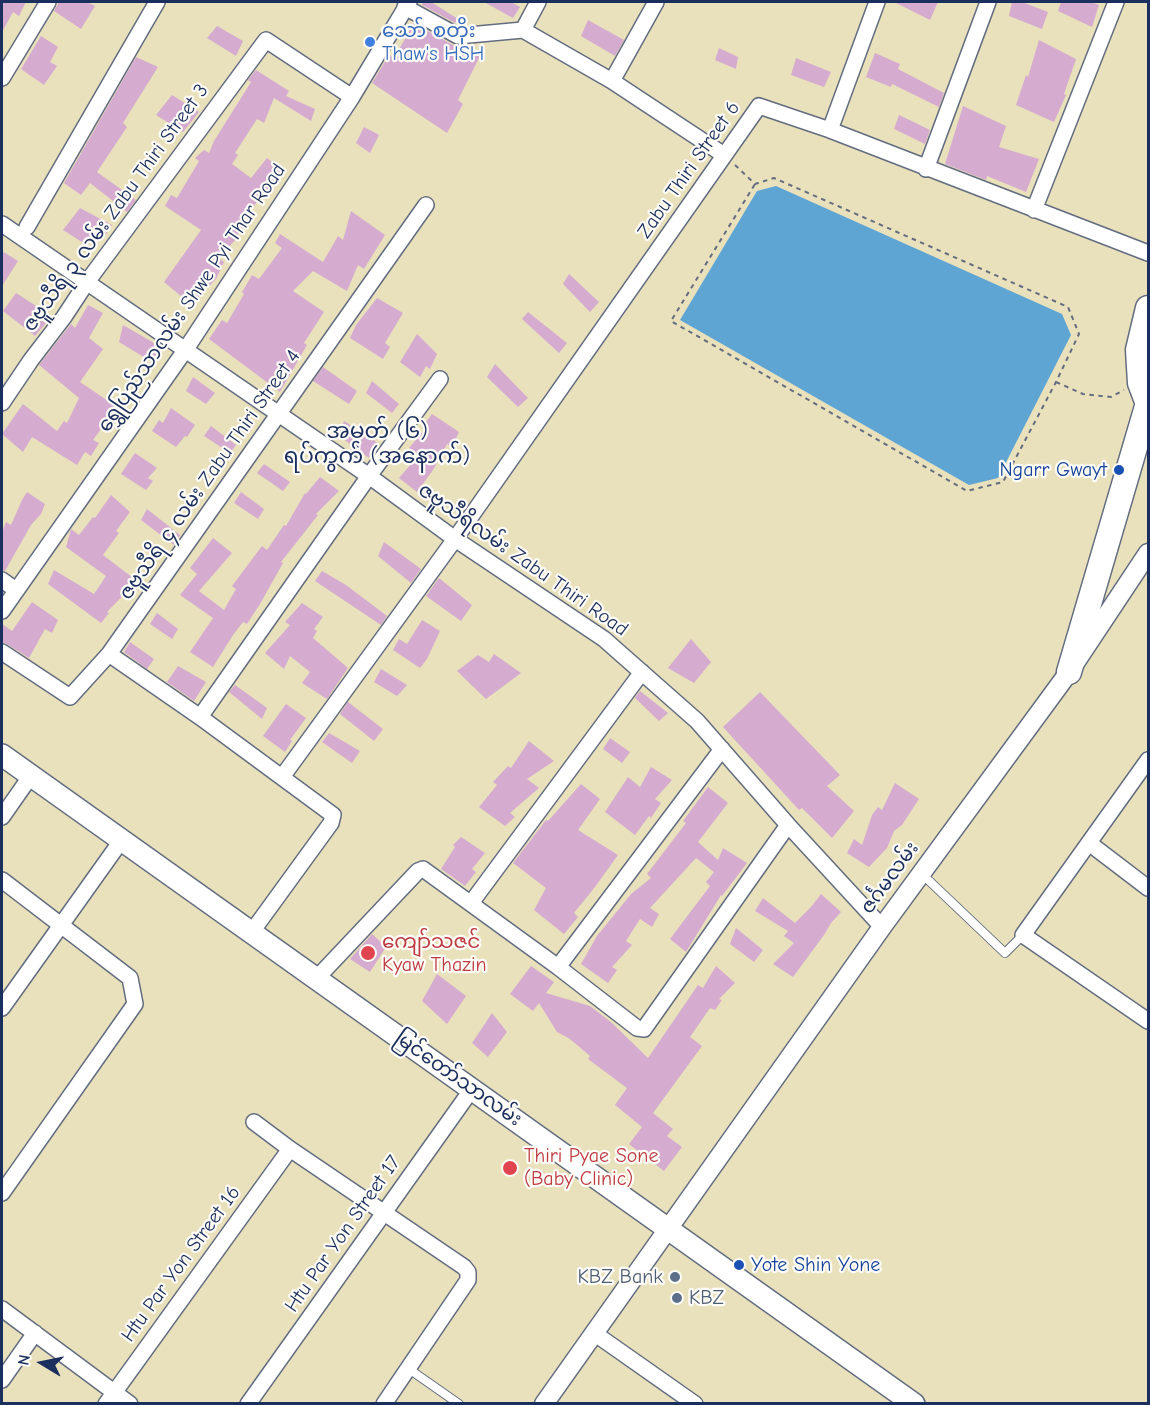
<!DOCTYPE html>
<html>
<head>
<meta charset="utf-8">
<style>
  body { margin:0 }
  #map { position:relative; width:1150px; height:1405px; overflow:hidden; background:#e9e0bc; font-family:"Comic Neue",sans-serif }
  canvas { display:block }
  .frame { position:absolute; inset:0; border:3px solid #1b2f5e; pointer-events:none }
  .north { position:absolute; left:12px; top:1333px; width:60px; height:60px; -webkit-text-stroke:4px #fdfcf7; paint-order:stroke; rotate:280deg; font-size:16px; font-weight:700; line-height:24px; text-align:center; color:#1b2f5e }
  .north::after { content:''; display:block; margin:auto; width:21px; height:27px; background:#1b2f5e; clip-path:polygon(50% 0,100% 100%,50% 72%,0 100%) }
</style>
</head>
<body>
<div id="map">
<canvas width="1150" height="1405"></canvas>
<div class="frame"></div>
<div class="north">N</div>
</div>
<script>
const g = document.querySelector('canvas').getContext('2d');
g.lineJoin = 'round';
function paint(path, color) { g.fillStyle = color; g.fill(path, 'evenodd'); }
const poly = rows => new Path2D(rows.map(r => 'M' + r).join(''));
function trace(path, color, width, dash) { g.strokeStyle = color; g.lineWidth = width; g.lineCap = dash ? 'butt' : 'round'; g.setLineDash(dash || []); g.stroke(path); }
function drawText(font, color, halo, rows, align = 'center') {
  g.font = font + ' "Comic Neue","Noto Sans Myanmar",sans-serif'; g.lineWidth = 4.5; g.setLineDash([]); g.textBaseline = 'middle'; g.strokeStyle = halo; g.fillStyle = color; for (const [text, x, y, turn = 0] of rows) {
    g.save(); g.translate(x, y); g.rotate((+turn || 0) * Math.PI / 180); g.textAlign = isNaN(turn) ? turn : align; if (halo) g.strokeText(text, 0, 0); g.fillText(text, 0, 0); g.restore();
  }
}
const water = poly([
  [776,186,1062,314,1071,335,998,478,969,485,680,320,757,191]
]);
const building = poly([
  [2,2,26,2,19,16,13,12,2,32],
  [59,2,87,2,95,6,81,29,54,11],
  [423,2,431,2,458,19,455,23,422,5],
  [484,2,511,2,520,7,513,18],
  [894,2,938,2,930,20],
  [1012,2,1022,2,1048,12,1042,29,1009,16],
  [1061,2,1091,2,1099,5,1092,27,1058,11],
  [588,20,624,40,615,56,581,36],
  [414,23,453,45,465,45,481,54,458,100,463,104,447,133,372,83,389,55,394,58],
  [217,26,243,41,236,56,207,38],
  [41,36,58,47,50,62,57,66,44,85,21,69],
  [1039,40,1076,59,1064,94,1066,95,1054,122,1016,105,1026,75,1028,77],
  [719,48,738,57,736,69,715,60],
  [875,53,900,64,898,69,944,93,939,107,892,84,891,87,866,77],
  [136,57,158,67,123,123,127,127,97,172,136,200,127,212,90,183,81,195,64,183],
  [796,58,831,72,824,87,791,75],
  [256,70,289,91,286,96,315,109,311,121,274,98,264,123,257,119,235,153,238,155,232,164,251,178,267,158,284,171,241,221,246,224,236,237,237,238,219,258,224,262,216,279,201,294,193,306,164,282,201,230,165,206,171,195,177,198,199,161,195,158,204,150,209,153,214,141,251,82,248,80],
  [172,95,199,112,183,132,156,115],
  [963,106,1006,126,999,147,1039,159,1026,192,987,176,986,180,945,164],
  [899,115,930,130,925,144,894,129],
  [364,127,379,135,370,153,356,143],
  [80,208,112,225,104,237,92,232,85,244,63,230],
  [351,211,385,235,364,269,358,265,347,291,313,271,293,291,324,312,304,343,307,345,280,392,209,339,222,320,227,323,244,294,242,292,252,275,259,279,282,248,275,243,280,234,323,262,338,236,343,240],
  [2,251,18,261,2,286],
  [569,274,599,302,590,312,563,284],
  [16,293,52,316,35,336,3,311],
  [377,298,403,313,385,343,390,347,383,359,350,338,356,325],
  [88,305,103,313,89,338,103,349,80,382,117,407,93,440,99,443,91,456,85,452,77,465,32,437,23,452,2,434,23,404,57,431,64,421,67,423,79,398,39,365,71,324,75,328],
  [528,312,567,343,559,353,522,319],
  [123,325,161,347,152,362,119,342],
  [417,334,437,354,430,369,426,366,420,377,400,362],
  [495,364,528,398,518,407,487,377],
  [323,367,357,391,349,404,313,381],
  [193,377,215,393,206,404,186,391],
  [372,381,399,404,392,413,366,393],
  [171,408,195,425,187,437,185,436,176,447,152,431,159,420,163,423],
  [432,414,459,432,452,447,447,444,433,470,417,492,399,478,419,455,409,448,425,429,422,427],
  [344,421,378,443,369,458,338,435],
  [211,426,236,445,230,453,204,436],
  [135,453,157,468,148,478,153,481,146,490,121,474],
  [264,464,290,482,283,491,257,473],
  [320,477,339,491,316,514,318,515,281,562,283,563,260,604,247,624,243,622,233,635,213,667,190,652,213,618,180,595,197,574,190,568,213,538,232,553,199,591,224,610,236,589,232,586,262,546,267,550,284,525,286,526,305,493,306,494],
  [27,492,45,504,41,514,31,525,5,571,2,570,2,532,6,522,11,525,22,500],
  [241,492,264,509,258,519,234,503],
  [111,495,130,512,116,531,119,533,103,555,137,581,107,612,109,613,101,623,48,584,54,570,94,594,106,576,66,547,71,529,79,535,93,517,95,518],
  [147,509,180,535,174,545,141,520],
  [384,542,421,569,411,583,378,556],
  [322,571,346,585,387,616,381,625,315,581],
  [439,578,472,605,461,621,426,596],
  [32,602,58,620,52,633,45,629,29,658,7,644,2,642,2,624,12,631],
  [302,603,323,617,314,629,317,631,313,638,348,668,327,699,302,683,310,672,290,656,284,669,265,653,290,625,285,622],
  [157,613,178,629,172,639,150,624],
  [422,620,440,631,427,659,420,668,393,650,399,639,407,644],
  [691,639,711,662,694,683,668,668],
  [130,642,154,659,147,669,124,652],
  [494,654,521,673,486,699,457,671,478,655,489,662],
  [178,666,206,682,194,701,167,682],
  [381,669,407,685,397,696,374,682],
  [235,685,267,708,262,719,229,692],
  [640,691,668,713,659,721,635,698],
  [760,692,840,775,827,786,854,811,832,838,802,808,799,810,723,727],
  [348,702,383,729,374,741,340,714],
  [286,704,306,718,290,740,292,741,285,752,263,736],
  [329,733,360,751,352,763,322,742],
  [610,738,630,752,622,763,603,749],
  [529,741,554,761,527,779,539,788,510,813,515,817,505,826,479,807,497,785,493,782,508,766,511,768],
  [651,767,672,780,655,799,661,803,651,818,649,816,635,835,605,812,628,777,640,787],
  [895,783,919,799,902,825,894,831,887,848,869,867,847,853,854,839,862,845,872,815,878,807,882,810],
  [581,784,600,799,578,830,618,855,595,887,574,913,578,917,564,934,534,910,546,888,513,863,546,820,548,821],
  [708,787,728,803,698,842,718,860,723,848,747,863,722,896,721,895,686,952,670,939,710,886,706,882,714,872,696,858,650,908,659,914,652,927,640,919,626,941,632,945,612,967,617,970,608,983,581,964,597,936,631,894,651,878,647,874,686,823,683,821],
  [461,837,485,853,472,869,476,872,465,886,441,869,455,847,453,845],
  [821,894,841,912,831,923,824,935,793,977,773,964,794,943,784,936,788,931,755,911,763,898,795,923,811,907],
  [736,928,763,950,754,962,730,944],
  [372,934,386,947,370,972,350,959],
  [531,966,554,982,546,993,590,1006,612,1023,648,1058,698,985,703,988,716,966,735,983,719,999,722,1000,715,1010,710,1008,690,1037,702,1046,653,1113,673,1129,667,1136,682,1147,664,1171,629,1144,642,1127,615,1105,627,1088,588,1059,590,1056,570,1039,557,1032,539,1003,533,1011,510,994],
  [437,974,466,996,447,1024,422,1001],
  [492,1013,507,1032,488,1057,472,1043]
]);
const path = poly([
  [735,165,755,184,774,178,1068,307,1079,334,1056,382,1003,482,967,491,671,321,755,184],
  [1056,382,1083,394,1111,397,1124,390]
]);
const service = poly([
  [922,874,1005,953,1023,935],
  [409,1369,459,1404]
]);
const minor = poly([
  [405,7,458,36,523,30,612,81,724,155],
  [523,30,538,2],
  [2,78,48,2],
  [612,81,656,2],
  [830,130,877,2],
  [926,169,988,2],
  [1034,210,1116,2],
  [2,224,369,476,455,539,604,639,697,721,788,825,882,927],
  [27,227,157,2],
  [2,403,31,360,64,317,87,282,266,40,352,97],
  [2,580,16,590],
  [2,611,186,349,352,97,409,2],
  [2,652,70,697,109,654,426,205],
  [109,654,200,717,333,815,331,823,251,933],
  [200,717,369,476,440,379],
  [1148,760,1023,935,1148,1021],
  [282,777,455,539,759,106,830,130,1148,253],
  [2,817,30,777],
  [1089,843,1148,888],
  [2,880,130,978,135,1004,2,1193],
  [471,903,642,672],
  [558,967,722,749],
  [316,979,418,871,423,869,558,967,637,1028,644,1029,788,825],
  [2,1008,121,841],
  [254,1122,290,1149,464,1267,468,1272,468,1280,384,1404],
  [2,1309,130,1404],
  [594,1333,695,1404],
  [2,1380,35,1333],
  [106,1404,290,1149],
  [248,1404,472,1089]
]);
const tertiary = poly([
  [544,1404,882,927,1069,672,1148,553]
]);
const secondary = poly([
  [2,755,914,1404]
]);
const primary = poly([
  [1148,308,1138,350,1140,383,1148,404],
  [1069,672,1148,403]
]);
const markers = [
  [370,42,6,"#3f7fe0"],
  [1119,470,6,"#1a4fb4"],
  [368,953,8,"#e0444e"],
  [510,1168,8,"#e0444e"],
  [739,1265,6,"#1a4fb4"],
  [675,1277,6,"#5c6f8a"],
  [677,1298,6,"#5c6f8a"]
];
const shopNames = [
  ["သော် စတိုး",382,31],
  ["Thaw's HSH",382,54]
];
const streetNames = [
  ["Zabu Thiri Street 6",689,170,-55],
  ["ဇဗူသီရိ ၃ လမ်း Zabu Thiri Street 3",116,208,-54],
  ["ရွှေပြည်သာလမ်း Shwe Pyi Thar Road",192,298,-56],
  ["ဇဗူသီရိ ၄ လမ်း Zabu Thiri Street 4",210,475,-55],
  ["ဇဗူသီရိလမ်း Zabu Thiri Road",523,560,35],
  ["ဇင်္ဂမလမ်း",890,878,-54],
  ["မြင်တော်သာလမ်း",458,1079,35],
  ["Htu Par Yon Street 17",343,1234,-55],
  ["Htu Par Yon Street 16",181,1264,-54]
];
const transitNames = [
  ["Ngarr Gwayt",1107,470],
  ["Yote Shin Yone",751,1265,"left"]
];
const healthNames = [
  ["ကျော်သဇင်",382,942],
  ["Kyaw Thazin",382,965],
  ["Thiri Pyae Sone",524,1156],
  ["(Baby Clinic)",524,1179]
];
const serviceNames = [
  ["KBZ Bank",663,1277],
  ["KBZ",689,1298,"left"]
];
const quarterNames = [
  ["အမှတ် (၆)",377,432],
  ["ရပ်ကွက် (အနောက်)",377,457]
];
paint(water, '#5fa5d4');
paint(building, '#d5accf');
trace(service, '#636d7f', 10);
trace(minor, '#636d7f', 18);
trace(tertiary, '#636d7f', 21);
trace(secondary, '#636d7f', 24);
trace(primary, '#636d7f', 27);
trace(path, '#636d7f', 2, [4.5, 4.5]);
trace(service, '#fff', 8);
trace(minor, '#fff', 15);
trace(tertiary, '#fff', 18);
trace(secondary, '#fff', 21);
trace(primary, '#fff', 24);
for (const [x, y, r, color] of markers) { const dot = new Path2D(); dot.arc(x, y, r, 0, 2 * Math.PI); g.fillStyle = color; g.fill(dot); trace(dot, '#fdfcf7', 2); }
drawText('20px', '#366cbe', '#fdfcf7', shopNames, 'left');
drawText('20px', '#1b2f5e', '#fdfcf7', streetNames);
drawText('20px', '#164399', '#fdfcf7', transitNames, 'right');
drawText('20px', '#be3a42', '#fdfcf7', healthNames, 'left');
drawText('20px', '#4e5e75', '#fdfcf7', serviceNames, 'right');
drawText('22px', '#1b2f5e', '#fdfcf7', quarterNames);
</script>
</body>
</html>
